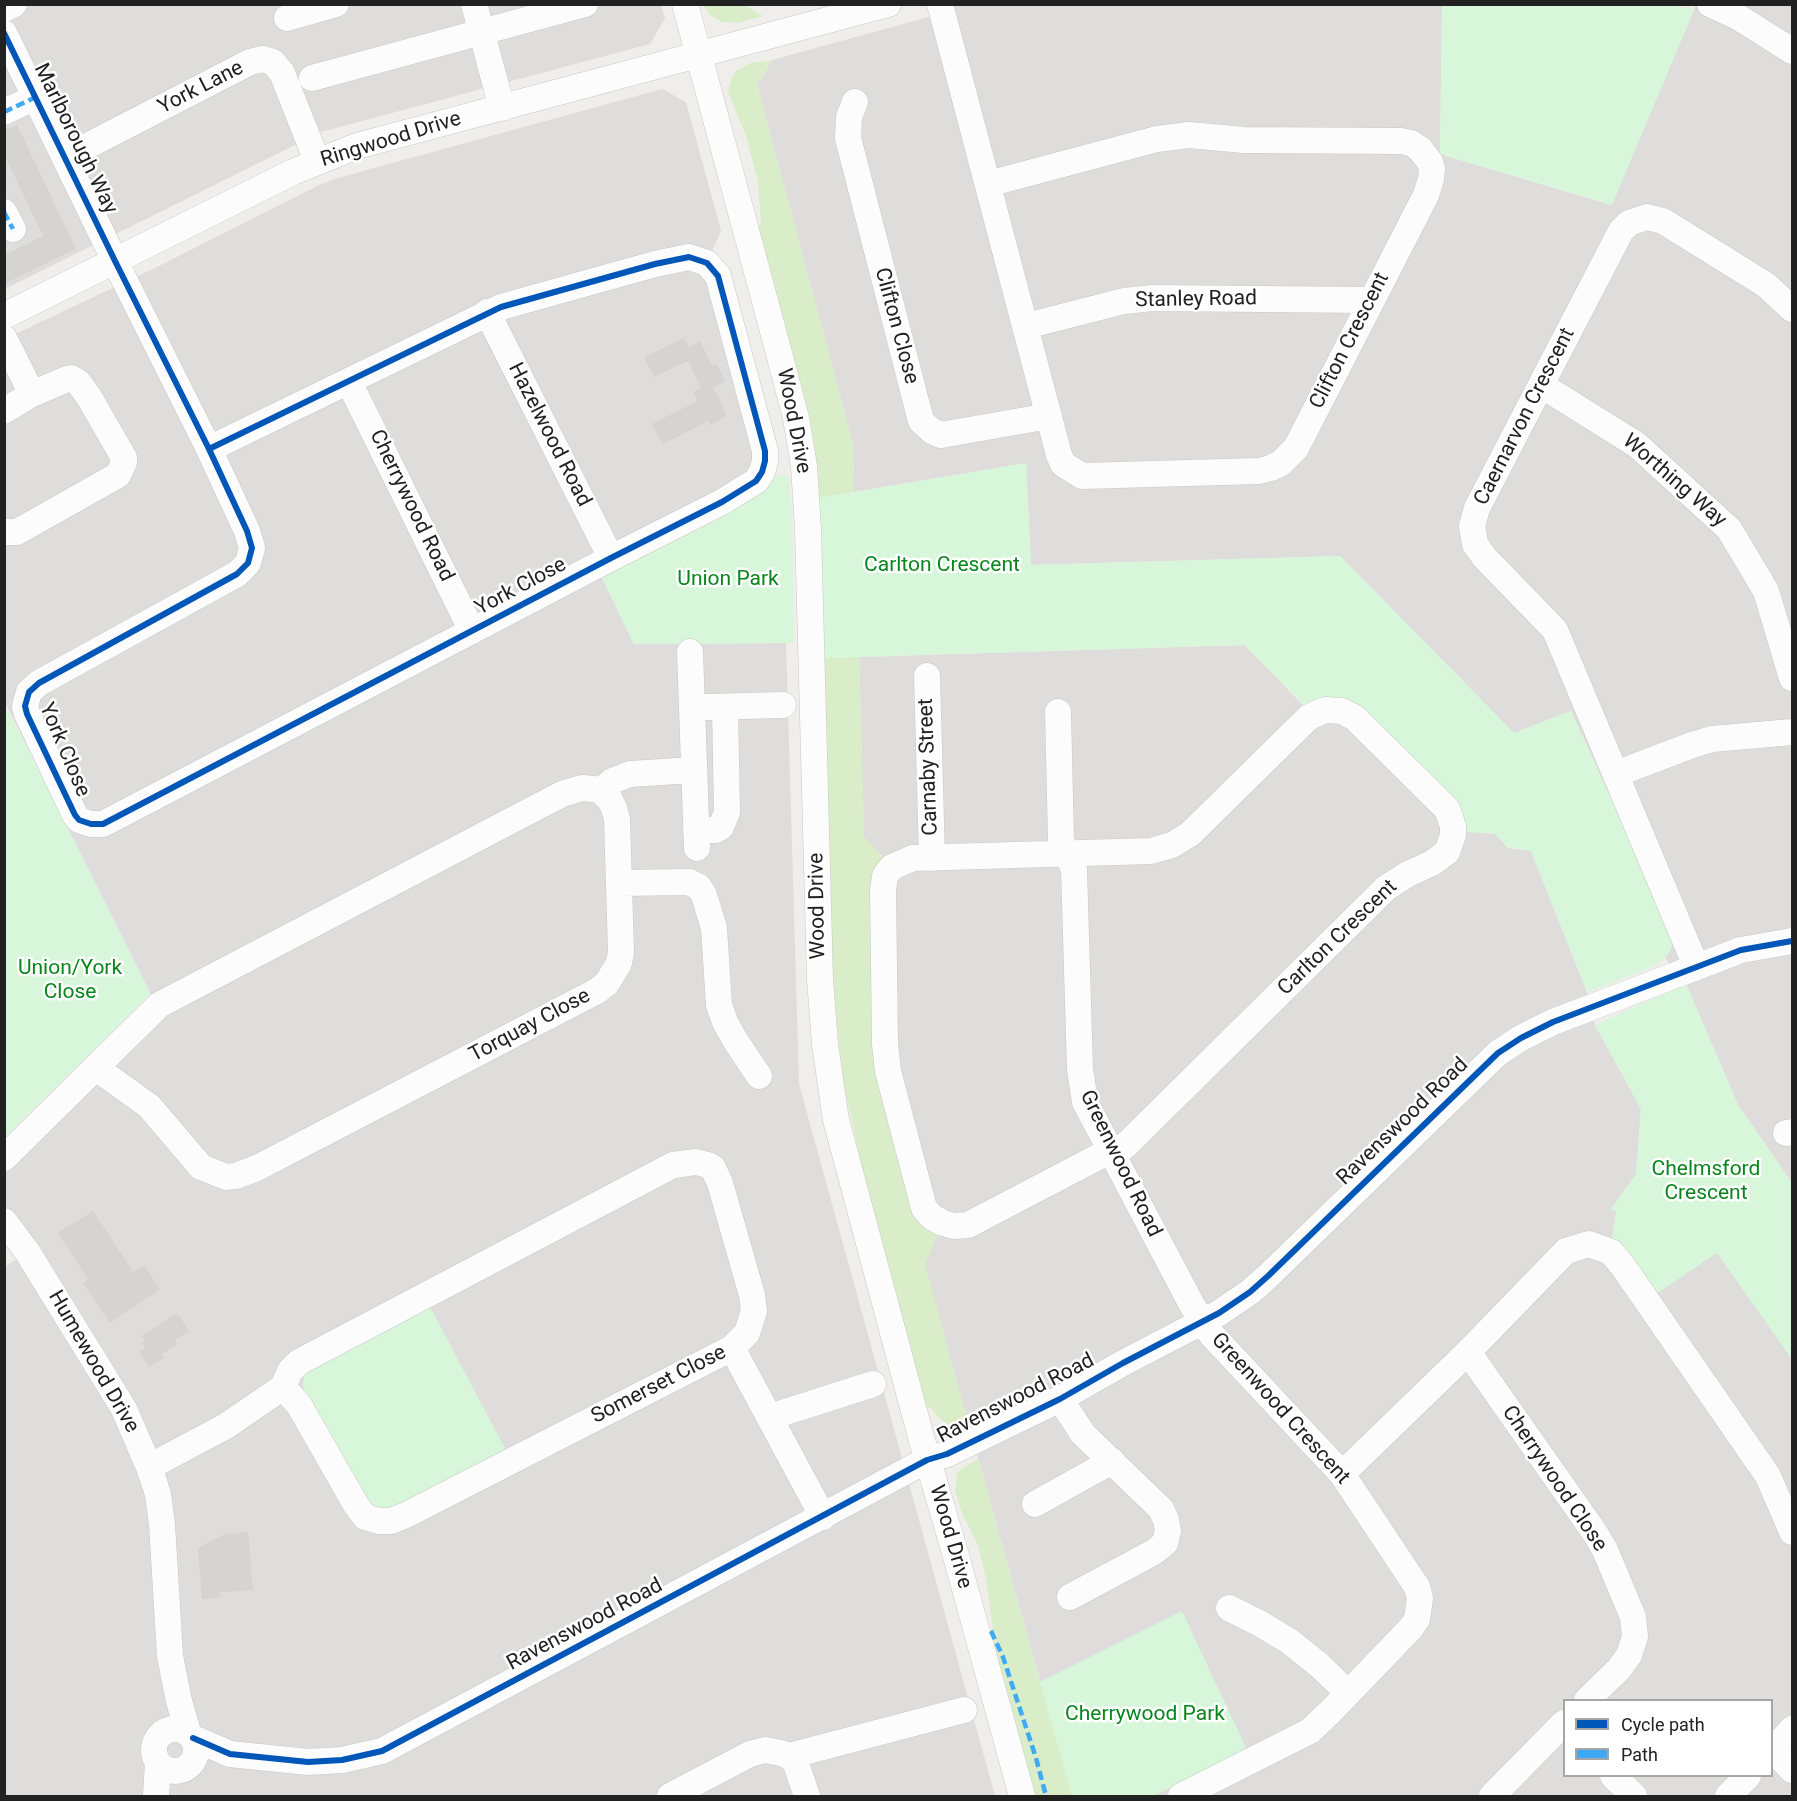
<!DOCTYPE html>
<html>
<head>
<meta charset="utf-8">
<style>
  body { margin:0 }
  #map { position:relative; width:1797px; height:1801px; overflow:hidden; background:#efeeea; font-family:Roboto,sans-serif }
  canvas { display:block }
  .frame { position:absolute; inset:0; border:6px solid #212121; pointer-events:none }
  .legend { position:absolute; left:1563px; top:1699px; width:210px; height:78px; box-sizing:border-box; background:#fff; border:2px solid #a6a6a6; margin:0; padding:8px 10px; list-style:none; font-size:18px; color:#212121 }
  .legend li { display:flex; align-items:center; gap:12px; height:30px }
  .legend b { width:30px; border:2px solid #a6a6a6 }
</style>
</head>
<body>
<div id="map">
<canvas width="1797" height="1801"></canvas>
<div class="frame"></div>
<ul class="legend">
<li><b style="height:8px;background:#0057b8"></b>Cycle path</li>
<li><b style="height:8px;background:#3fa9f5"></b>Path</li>
</ul>
</div>
<script>
const g = document.querySelector('canvas').getContext('2d');
g.lineJoin = 'round';
function paint(path, color) { g.fillStyle = color; g.fill(path, 'evenodd'); }
const poly = rows => new Path2D(rows.map(r => 'M' + r).join(''));
function trace(path, color, width, dash) { g.strokeStyle = color; g.lineWidth = width; g.lineCap = dash ? 'butt' : 'round'; g.setLineDash(dash || []); g.stroke(path); }
function drawText(font, color, halo, rows, align = 'center') {
  g.font = font + ' Roboto,sans-serif'; g.lineWidth = 5; g.setLineDash([]); g.textBaseline = 'middle'; g.strokeStyle = halo; g.fillStyle = color; for (const [text, x, y, turn = 0] of rows) {
    g.save(); g.translate(x, y); g.rotate((+turn || 0) * Math.PI / 180); g.textAlign = isNaN(turn) ? turn : align; if (halo) g.strokeText(text, 0, 0); g.fillText(text, 0, 0); g.restore();
  }
}
const residential = poly([
  [5,5,661,5,665,18,650,44,321,132,5,289],
  [941,5,1442,5,1440,154,1611,205,1696,5,1792,5,1792,23,1787,50,1792,54,1792,1183,1738,1105,1686,984,1665,958,1671,949,1673,935,1571,711,1514,733,1340,556,1031,565,1026,463,854,492,853,444,757,85,772,60,943,13],
  [662,89,686,102,721,231,707,262,767,461,597,568,634,644,786,643,799,1084,995,1796,5,1796,4,1267,28,1252,5,1219,5,1155,156,1005,5,702,5,339,157,267,319,185,338,178],
  [1244,645,1305,707,1323,698,1463,831,1495,834,1508,848,1531,851,1587,992,1595,1025,1641,1109,1636,1174,1611,1209,1717,1252,1792,1359,1792,1796,1072,1796,924,1264,942,1225,891,1092,892,867,864,837,859,657],
  [1564,1700,1772,1700,1772,1776,1564,1776]
]);
const grass = poly([
  [704,5,744,5,763,16,738,23,722,22,709,14],
  [772,60,757,85,853,444,854,492,819,498,813,436,809,419,757,225,761,225,758,182,746,136,728,92,732,77,736,71,751,63],
  [859,657,864,837,892,867,883,1045,942,1225,925,1264,969,1426,954,1427,947,1424,935,1414,931,1407,926,1408,867,1190,842,1077,833,981,824,658],
  [978,1459,1040,1682,1072,1796,1033,1796,987,1630,993,1629,986,1579,978,1545,962,1513,955,1491,957,1474,961,1469]
]);
const park = poly([
  [1670,4,1694,10,1612,205,1440,154,1442,5],
  [1026,463,1031,565,1340,556,1514,733,1571,711,1673,935,1671,949,1665,958,1654,966,1587,992,1531,851,1508,848,1495,834,1463,831,1383,732,1306,707,1244,645,824,658,819,498],
  [788,474,792,516,794,643,634,644,600,574,773,477],
  [4,702,150,994,5,1137,4,1137],
  [1686,984,1738,1105,1792,1183,1792,1359,1717,1253,1652,1297,1612,1239,1616,1212,1611,1209,1636,1174,1641,1109,1595,1025],
  [427,1301,508,1454,401,1511,373,1511,305,1394,303,1388,304,1375,307,1368],
  [1182,1611,1247,1750,1153,1796,1072,1796,1040,1682]
]);
const building = poly([
  [17,125,76,249,4,284,4,255,43,236,4,154,4,131],
  [684,338,689,347,700,341,712,366,716,364,725,381,713,387,727,416,710,425,708,421,663,444,652,424,698,401,693,392,701,388,688,361,654,377,644,357],
  [93,1211,133,1272,144,1265,160,1289,110,1323,83,1283,88,1279,58,1233],
  [177,1313,189,1331,175,1340,177,1344,162,1354,164,1358,149,1367,139,1352,146,1348,142,1343,146,1341,142,1336],
  [248,1532,253,1590,220,1592,221,1597,202,1599,198,1548,225,1534]
]);
const minor = poly([
  [474,4,502,108],
  [685,4,780,357,796,418,804,466,808,529,820,979,825,1044,836,1120,921,1437,956,1556,1022,1796],
  [940,4,1059,455,1063,464,1082,476,1259,471,1271,468,1281,463,1296,448,1426,195,1431,179,1432,169,1430,162,1420,149,1411,143,1401,141,1244,140,1189,135,1157,139,988,184],
  [1710,4,1738,17,1792,51],
  [4,9,14,4],
  [287,18,336,4],
  [4,33,115,261,209,449,247,531,252,548,248,563,237,574,39,683,29,692,25,706,27,714,75,815,79,820,91,824,103,824,611,558,722,502,756,481,762,472,765,461,765,451,718,276,707,263,689,257,655,264,501,307,209,449],
  [312,78,585,4],
  [855,102,849,117,848,138,921,421,932,431,941,435,1049,416],
  [4,112,36,97],
  [66,157,250,62,263,59,273,62,282,73,317,161],
  [4,212,13,229],
  [487,312,611,558],
  [4,316,293,172,357,146,888,4],
  [1026,326,1124,301,1153,298,1370,300],
  [4,338,32,394,67,379,71,378,78,382,89,397,124,458,124,462,118,475,17,532,4,532],
  [349,382,472,631],
  [1541,385,1637,445,1729,529,1766,591,1792,678],
  [4,411,32,394],
  [690,652,697,848],
  [927,676,932,858],
  [708,707,783,705],
  [1325,710,1342,711,1355,718,1447,809,1453,826,1453,835,1447,852,1432,863,1408,874,1386,888,1125,1146,1098,1157,968,1225,954,1226,943,1223,932,1217,924,1208,888,1071,885,1044,883,890,885,876,892,867,913,858,1151,851,1172,845,1190,834,1309,717,1325,710],
  [1058,712,1061,841,1074,869,1080,1069,1085,1102,1193,1307,1211,1334,1342,1474,1417,1587,1420,1598,1417,1619,1411,1628,1331,1711,1310,1731,1181,1796],
  [1616,774,1692,745,1712,739,1792,732],
  [601,791,612,781,630,774,694,770],
  [696,830,715,830,721,827,727,812,725,707],
  [619,883,689,882,699,887,704,895,714,928,719,1005,725,1022,735,1040,759,1076],
  [1696,966,1555,630,1485,558,1475,544,1472,526,1477,508,1621,231,1629,223,1647,217,1663,221,1766,285,1792,309],
  [1786,1133,1792,1132],
  [4,1158,159,1005,562,794,582,788,594,789,601,791,610,800,614,808,617,819,621,952,619,963,607,983,597,991,257,1168,236,1176,226,1177,201,1167,149,1106,96,1068],
  [4,1221,28,1253,124,1409,149,1467,158,1494,162,1524,170,1656,179,1701,188,1732],
  [732,1348,823,1517],
  [1468,1352,1595,1533,1605,1550,1633,1617,1635,1637,1629,1655,1619,1669,1587,1700],
  [1060,1399,1083,1434,1161,1509,1166,1520,1168,1531,1165,1543,1154,1552,1070,1597],
  [770,1417,873,1384],
  [149,1467,226,1426,283,1387,290,1371,299,1362,673,1165,696,1162,708,1165,713,1168,720,1183,752,1295,754,1311,747,1333,732,1348,406,1515,391,1521,379,1521,365,1517,356,1505,299,1405,283,1387],
  [1342,1474,1468,1352,1566,1251,1589,1244,1611,1252,1622,1265,1768,1476,1792,1532],
  [1035,1504,1112,1461],
  [1229,1608,1259,1623,1289,1641,1319,1665,1348,1693],
  '154 1750a21 21 0 1 1 42 0a21 21 0 1 1-42 0Z',
  [193,1738,230,1754,308,1762,342,1760,382,1751,927,1460,947,1454,1060,1399,1123,1363,1219,1313,1250,1292,1268,1276,1498,1053,1521,1038,1553,1022,1741,950,1792,941],
  [1773,1750,1792,1770],
  [1772,1751,1792,1729],
  [789,1756,964,1710],
  [1613,1776,1634,1796],
  [156,1796,158,1762],
  [670,1796,750,1754,765,1750,781,1753,789,1756,796,1764,807,1796],
  [1492,1796,1564,1723],
  [1728,1796,1748,1776]
]);
const quiet = poly([
  [4,112,36,97],
  [4,212,13,229],
  [991,1631,1003,1657,1036,1758,1046,1796]
]);
const cycleway = poly([
  [4,33,115,261,209,449,247,531,252,548,248,563,237,574,39,683,29,692,25,706,27,714,75,815,79,820,91,824,103,824,611,558,722,502,756,481,762,472,765,461,765,451,718,276,707,263,689,257,655,264,501,307,209,449],
  [193,1738,230,1754,308,1762,342,1760,382,1751,927,1460,947,1454,1060,1399,1123,1363,1219,1313,1250,1292,1268,1276,1498,1053,1521,1038,1553,1022,1741,950,1792,941]
]);
const streetNames = [
  ["York Lane",201,88,-27],
  ["Marlborough Way",75,139,64],
  ["Ringwood Drive",391,140,-17],
  ["Stanley Road",1196,300,-1],
  ["Clifton Close",896,326,75],
  ["Clifton Crescent",1350,341,-63],
  ["Caernarvon Crescent",1525,417,-63],
  ["Wood Drive",793,421,79],
  ["Hazelwood Road",549,435,63],
  ["Worthing Way",1674,481,41],
  ["Cherrywood Road",411,506,64],
  ["York Close",521,587,-28],
  ["York Close",64,750,67],
  ["Carnaby Street",929,767,-92],
  ["Wood Drive",818,906,-91],
  ["Carlton Crescent",1338,938,-44],
  ["Torquay Close",530,1026,-28],
  ["Ravenswood Road",1403,1122,-44],
  ["Greenwood Road",1120,1164,64],
  ["Humewood Drive",93,1362,60],
  ["Somerset Close",659,1385,-27],
  ["Ravenswood Road",1016,1399,-27],
  ["Greenwood Crescent",1280,1409,48],
  ["Cherrywood Close",1554,1479,56],
  ["Wood Drive",950,1537,74],
  ["Ravenswood Road",585,1625,-28]
];
const parkNames = [
  ["Carlton Crescent",942,566],
  ["Union Park",728,580],
  ["Union/York",70,969],
  ["Close",70,993],
  ["Chelmsford",1706,1170],
  ["Crescent",1706,1194],
  ["Cherrywood Park",1145,1715]
];
paint(residential, '#dedddb');
paint(grass, '#d9edc8');
paint(park, '#d7f6da');
paint(building, '#d6d4d1');
trace(minor, '#c8c8c6', 27);
trace(minor, '#fdfcfc', 26);
trace(quiet, '#3fa9f5', 4.5, [9, 4.5]);
trace(cycleway, '#0057b8', 6);
drawText('21px', '#212121', '#fff', streetNames);
drawText('21px', '#08861b', '#fff', parkNames);
</script>
</body>
</html>
